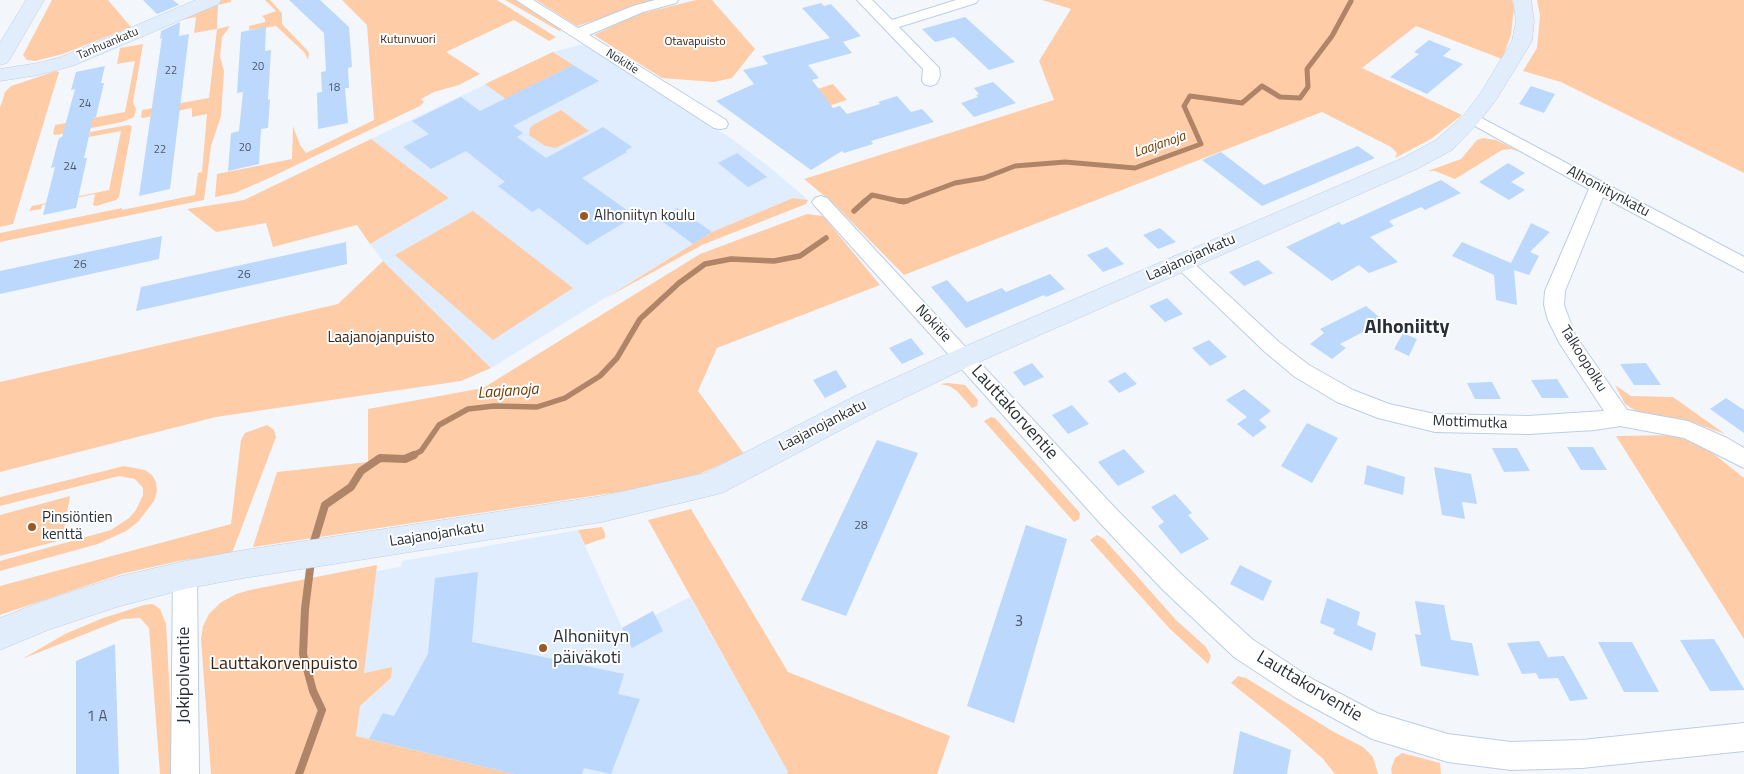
<!DOCTYPE html>
<html>
<head>
<meta charset="utf-8">
<style>
  body { margin:0 }
  canvas { display:block; background:#f3f7fc }
</style>
</head>
<body>
<canvas width="1744" height="774"></canvas>
<script>
const g = document.querySelector('canvas').getContext('2d');
g.lineJoin = 'round';
function paint(path, color) { g.fillStyle = color; g.fill(path, 'evenodd'); }
const poly = rows => new Path2D(rows.map(r => 'M' + r).join(''));
function trace(path, color, width, dash) { g.strokeStyle = color; g.lineWidth = width; g.lineCap = dash ? 'butt' : 'round'; g.setLineDash(dash || []); g.stroke(path); }
function drawText(font, color, halo, rows, align = 'center') {
  g.font = font + ' "Titillium Web",sans-serif'; g.lineWidth = 4; g.setLineDash([]); g.textBaseline = 'middle'; g.strokeStyle = halo; g.fillStyle = color; for (const [text, x, y, turn = 0] of rows) {
    g.save(); g.translate(x, y); g.rotate((+turn || 0) * Math.PI / 180); g.textAlign = isNaN(turn) ? turn : align; if (halo) g.strokeText(text, 0, 0); g.fillText(text, 0, 0); g.restore();
  }
}
const built = poly([
  [583,44,729,137,767,165,808,200,793,198,712,232,491,368,383,261,370,244,449,198,371,139,553,52],
  [578,530,622,628,653,611,655,615,690,597,788,772,786,774,514,774,356,736,360,706,391,678,391,667,364,673,376,571,401,567,402,561]
]);
const green = poly([
  [52,0,108,0,131,27,63,54,35,61,27,60,23,55],
  [220,0,231,0,231,2,218,5,217,29,230,26,222,37,220,57,224,71,221,116,211,146,204,200,0,242,0,233,122,208,122,210,195,195,198,173,202,172,207,114,192,117,192,108,143,118,141,117,142,110,209,98,217,29,194,33,196,17,181,20],
  [265,0,270,0,282,13,282,24,306,49,309,53,308,60,305,53,276,26,249,30,249,26,265,22,265,19,262,16,276,11],
  [342,0,497,0,556,37,549,41,514,20,446,52,480,74,459,85,434,92,421,99,424,102,420,106,265,180,235,193,215,197,217,174,292,159,293,126,300,145,306,153,374,120,367,25],
  [505,0,516,0,558,26,561,32],
  [536,0,658,0,577,26],
  [696,0,712,0,755,49,732,78,714,82,662,78,594,35,635,15],
  [1042,0,1512,0,1514,8,1511,35,1502,59,1416,26,1362,68,1462,115,1431,139,1395,158,1397,153,1391,147,1322,112,904,275,834,204,804,179,1054,100,1039,61,1071,9],
  [1537,0,1744,0,1744,173,1561,82,1523,71,1537,48,1540,15],
  [143,44,133,102,136,109,134,117,122,122,56,135,53,134,55,125,125,112,135,61,117,64,120,48],
  [553,52,573,65,506,99,485,84],
  [56,71,59,72,13,224,0,227,0,107,2,102,5,92,11,86],
  [833,84,847,100,822,108,808,92],
  [561,110,589,131,556,148,545,146,529,135,530,128,533,125],
  [128,125,132,126,119,197,116,200,96,206,93,205,95,194,42,205,41,209,29,211,32,206,109,190,121,131,89,137,90,132],
  [1483,138,1496,140,1521,152,1511,149,1502,150,1455,179,1435,171,1428,171,1461,159,1477,140],
  [371,139,449,198,370,244,357,225,273,247,266,223,216,232,187,209,244,200],
  [793,198,808,200,806,204,702,245,604,299,712,232],
  [473,211,573,288,493,340,395,255],
  [807,214,823,216,880,285,717,348,698,391,744,454,697,475,652,487,253,547,277,472,368,462,368,409,483,388,700,254],
  [383,261,491,368,461,381,216,417,0,472,0,382,338,304],
  [948,383,965,385,978,400,977,406,972,408,957,391,949,386,940,384],
  [1615,385,1631,396,1673,397,1725,434,1689,421,1646,414,1636,411,1625,404],
  [991,417,995,418,1080,513,1079,519,1074,522,984,421],
  [267,425,274,430,276,437,232,553,179,561,121,574,0,615,0,586,231,524,241,440,245,433],
  [1676,435,1690,439,1705,447,1744,478,1744,639,1616,436],
  [124,466,145,470,152,475,156,482,157,491,154,501,138,522,126,531,98,544,0,571,0,561,111,530,129,518,136,510,143,495,143,488,135,479,119,476,0,506,0,497],
  [70,496,62,540,0,556,0,515],
  [691,509,788,672,950,736,937,774,786,774,788,772,648,520],
  [602,527,605,533,605,538,585,545,578,530],
  [1097,535,1104,539,1176,620,1206,647,1211,656,1208,664,1170,629,1090,540],
  [377,565,364,673,392,667,391,678,360,706,356,736,514,774,211,774,201,639,203,626,209,614,220,603,236,594,250,590],
  [153,604,160,609,166,624,174,774,160,774,149,628,140,618,123,619,22,659,65,634,103,618,144,605],
  [1238,676,1246,678,1334,732,1363,747,1373,757,1378,774,1335,774,1323,759,1289,729,1231,683],
  [1402,753,1440,763,1441,774,1392,774,1391,769,1395,758]
]);
const streamFar2 = poly([
  [864,202,872,195,904,202,955,183,984,178,1015,166,1065,162,1135,168,1201,144,1184,106,1190,96,1242,103,1262,86,1280,97,1300,98,1308,87,1307,69,1332,36,1351,1]
]);
const streamFar1 = poly([
  [899,201,907,201],
  [854,211,865,201],
  [411,456,421,451,439,425,468,409,494,406,537,407,565,398,600,376,617,358,640,319,679,283,705,264,731,259,774,261,800,256,826,238]
]);
const stream = poly([
  [312,548,325,505,351,487,361,471,380,458,405,459,414,455],
  [299,774,322,710,313,691,303,654,305,609,311,561]
]);
const building = poly([
  [143,0,173,0,179,5,157,14],
  [289,0,320,0,349,27,352,67,348,68,349,88,345,88,348,123,318,129,317,93,322,92,321,72,326,71,324,33],
  [821,3,824,6,831,4,861,36,843,42,852,53,808,65,819,78,812,80,833,108,840,106,847,114,880,104,878,102,897,96,911,112,922,109,934,122,871,141,873,144,844,153,842,151,811,170,716,101,754,84,743,70,768,64,762,56,830,38,802,8],
  [965,17,1015,62,989,70,954,37,935,42,922,29],
  [180,22,179,36,189,34,170,189,139,196,162,38,160,39,161,31],
  [266,27,265,51,271,50,268,100,270,99,268,128,261,129,259,164,228,171,231,133,239,131,243,92,237,93,241,32],
  [1429,40,1451,49,1443,56,1463,64,1427,94,1390,77,1419,54,1414,52],
  [573,65,599,81,513,126,523,133,517,137,546,158,603,127,632,147,625,151,627,152,582,178,635,216,587,245,539,208,532,212,498,186,505,182,466,151,431,169,403,147,429,134,412,121,461,97,480,111],
  [105,66,101,83,104,83,96,117,93,118,84,158,87,158,76,208,43,215,55,167,51,168,59,138,62,137,75,89,71,90,76,72],
  [993,82,1016,103,974,117,961,103,978,97,976,95,979,94,974,88],
  [1531,86,1555,94,1544,113,1519,104],
  [1358,146,1375,158,1262,206,1202,160,1221,152,1264,185],
  [737,153,767,177,748,187,718,163],
  [1508,163,1525,173,1511,182,1525,190,1509,200,1479,182],
  [1441,180,1461,193,1425,210,1421,207,1389,221,1394,226,1370,237,1398,262,1369,273,1359,265,1332,281,1286,247,1339,222,1342,225],
  [677,208,712,232,693,244,659,219],
  [1531,223,1550,232,1530,252,1539,256,1529,275,1514,270,1517,305,1496,300,1494,275,1452,256,1462,242,1511,263],
  [1160,228,1176,242,1158,249,1143,235],
  [162,236,159,259,0,294,0,271],
  [346,242,347,264,136,311,141,287],
  [1107,247,1124,264,1103,272,1087,255],
  [1258,260,1273,273,1244,286,1229,272],
  [1050,274,1065,289,1046,297,1044,295,966,328,931,287,947,280,967,302,1002,288,1006,292],
  [1167,298,1183,314,1165,322,1149,306],
  [1366,306,1384,321,1340,344,1346,348,1332,359,1310,344,1324,333,1320,329],
  [1403,333,1417,339,1409,356,1394,349],
  [911,338,924,354,902,364,889,348],
  [1209,340,1227,357,1210,366,1192,348],
  [1032,363,1044,377,1024,386,1013,372],
  [1646,363,1661,385,1634,385,1620,364],
  [836,370,847,387,825,398,813,380],
  [1125,372,1137,384,1119,393,1108,381],
  [1557,379,1569,398,1542,398,1531,380],
  [1492,382,1501,399,1475,399,1467,383],
  [1244,389,1271,411,1259,420,1267,427,1253,437,1237,424,1247,417,1226,400],
  [1726,398,1744,410,1744,433,1710,409],
  [1072,405,1089,424,1068,434,1052,415],
  [1307,423,1338,438,1312,483,1281,466],
  [877,440,918,453,846,616,801,600],
  [1567,447,1593,447,1607,470,1581,470],
  [1492,448,1517,448,1530,471,1504,472],
  [1124,449,1145,472,1118,486,1098,462],
  [1367,465,1405,477,1403,495,1364,484],
  [1434,467,1471,474,1477,504,1462,502,1465,519,1442,515],
  [1175,494,1192,513,1188,515,1209,539,1181,554,1158,526,1164,522,1151,507],
  [1026,525,1067,539,1014,723,967,706],
  [1240,565,1272,581,1263,601,1230,584],
  [478,572,472,642,624,674,618,694,640,699,611,774,584,768,582,774,514,774,369,739,383,713,394,716,428,654,435,578],
  [1327,598,1360,612,1357,625,1376,633,1372,651,1333,634,1335,629,1320,623],
  [1415,601,1444,605,1451,640,1472,643,1479,676,1421,666,1415,634,1421,635],
  [653,611,663,631,632,648,622,628],
  [1714,639,1744,689,1744,690,1710,691,1680,640],
  [1539,641,1548,657,1564,656,1588,699,1570,701,1558,678,1539,679,1536,673,1522,674,1507,643],
  [1598,642,1632,642,1659,692,1624,692],
  [115,644,119,774,76,774,76,661],
  [1240,731,1291,750,1287,774,1233,774]
]);
const street = poly([
  [516,0,533,0,578,28,633,6,655,0,678,0,676,3,643,12,589,35,726,120,728,124,726,128,720,129,714,128,516,0],
  [857,0,872,0,892,20,956,0,978,0,976,3,899,27,939,68,940,75,938,81,936,84,930,86,924,84,922,81,923,69,857,0],
  [1472,113,1744,257,1744,272,1603,197,1565,291,1564,305,1575,335,1627,410,1688,421,1727,438,1744,448,1744,468,1684,438,1620,426,1595,430,1528,434,1435,432,1378,418,1337,402,1295,377,1265,352,1171,262,1173,257,1180,255,1187,257,1279,342,1309,365,1353,390,1389,404,1435,414,1528,416,1604,411,1560,344,1548,320,1544,305,1545,291,1589,189,1466,121,1464,118,1466,115,1472,113],
  [821,196,827,198,1116,509,1180,573,1252,639,1314,680,1377,713,1448,734,1511,742,1582,740,1744,723,1744,751,1582,768,1511,770,1448,762,1372,739,1296,698,1234,657,1162,589,1100,523,815,206,812,202,815,198,821,196],
  [185,564,194,567,197,575,199,774,171,774,173,575,176,567,185,564]
]);
const secondary = poly([
  [26,0,44,0,10,59,7,63,0,65,0,43,26,0],
  [196,0,221,0,219,4,75,65,39,75,0,81,0,69,38,63,61,57,196,0],
  [1513,0,1531,0,1534,21,1532,41,1496,100,1479,122,1452,150,1419,168,972,365,875,412,722,493,602,522,238,579,185,589,117,607,48,630,0,650,0,618,43,601,117,577,185,561,238,551,602,496,705,473,855,396,954,351,1403,158,1436,140,1465,114,1480,94,1512,41,1516,21,1513,0]
]);
const markers = [
  [584,216,5,"#995924"],
  [32,527,5,"#995924"],
  [543,648,5,"#995924"]
];
const farNumbernames = [
  ["20",258,67],
  ["22",171,71],
  ["18",334,88],
  ["24",85,104],
  ["20",245,148],
  ["22",160,150]
];
const farParknames = [
  ["Kutunvuori",408,40],
  ["Otavapuisto",695,42]
];
const farStreetnames = [
  ["Tanhuankatu",108,44,-23],
  ["Nokitie",622,62,32]
];
const numberNames = [
  ["24",70,167],
  ["26",80,265],
  ["26",244,275],
  ["28",861,526]
];
const farWaternames = [
  ["Laajanoja",1160,145,-19]
];
const streetNames = [
  ["Alhoniitynkatu",1608,192,28],
  ["Laajanojankatu",1191,258,-24],
  ["Nokitie",933,324,47],
  ["Talkoopolku",1583,359,58],
  ["Mottimutka",1470,423,2],
  ["Laajanojankatu",823,426,-27],
  ["Laajanojankatu",437,535,-9]
];
const poiNames = [
  ["Alhoniityn koulu",594,216],
  ["Pinsiöntien",42,518],
  ["kenttä",42,535]
];
const parkNames = [
  ["Laajanojanpuisto",381,338]
];
const nearNumbernames = [
  ["3",1019,622],
  ["1 A",97,717]
];
const waterNames = [
  ["Laajanoja",508,392,-4]
];
const nearStreetnames = [
  ["Lauttakorventie",1014,413,48],
  ["Jokipolventie",185,675,-90],
  ["Lauttakorventie",1309,687,31]
];
const nearPoinames = [
  ["Alhoniityn",553,638],
  ["päiväkoti",553,659]
];
const nearParknames = [
  ["Lauttakorvenpuisto",284,665]
];
const districtNames = [
  ["Alhoniitty",1407,328]
];
paint(built, '#dfedff');
paint(green, '#ffcca8');
trace(streamFar2, '#b08567', 5);
trace(streamFar1, '#b08567', 5.5);
trace(stream, '#b08567', 8);
paint(building, '#bcd8fc');
trace(street, '#bccee5', 2);
trace(secondary, '#bccee5', 1);
paint(street, '#fff');
paint(secondary, '#e2edfb');
for (const [x, y, r, color] of markers) { const dot = new Path2D(); dot.arc(x, y, r, 0, 2 * Math.PI); g.fillStyle = color; g.fill(dot); trace(dot, '#fff', 2); }
drawText('11px', '#4d5969', null, farNumbernames);
drawText('12px', '#3c220e', '#fff', farParknames);
drawText('12px', '#282f38', '#fff', farStreetnames);
drawText('12px', '#4d5969', null, numberNames);
drawText('italic 14px', '#753b00', '#fff', farWaternames);
drawText('15px', '#282f38', '#fff', streetNames);
drawText('15px', '#282f38', '#fff', poiNames, 'left');
drawText('15px', '#3c220e', '#fff', parkNames);
drawText('15px', '#4d5969', null, nearNumbernames);
drawText('italic 16px', '#753b00', '#fff', waterNames);
drawText('18px', '#282f38', '#fff', nearStreetnames);
drawText('18px', '#282f38', '#fff', nearPoinames, 'left');
drawText('18px', '#3c220e', '#fff', nearParknames);
drawText('bold 20px', '#282f38', '#fff', districtNames);
</script>
</body>
</html>
